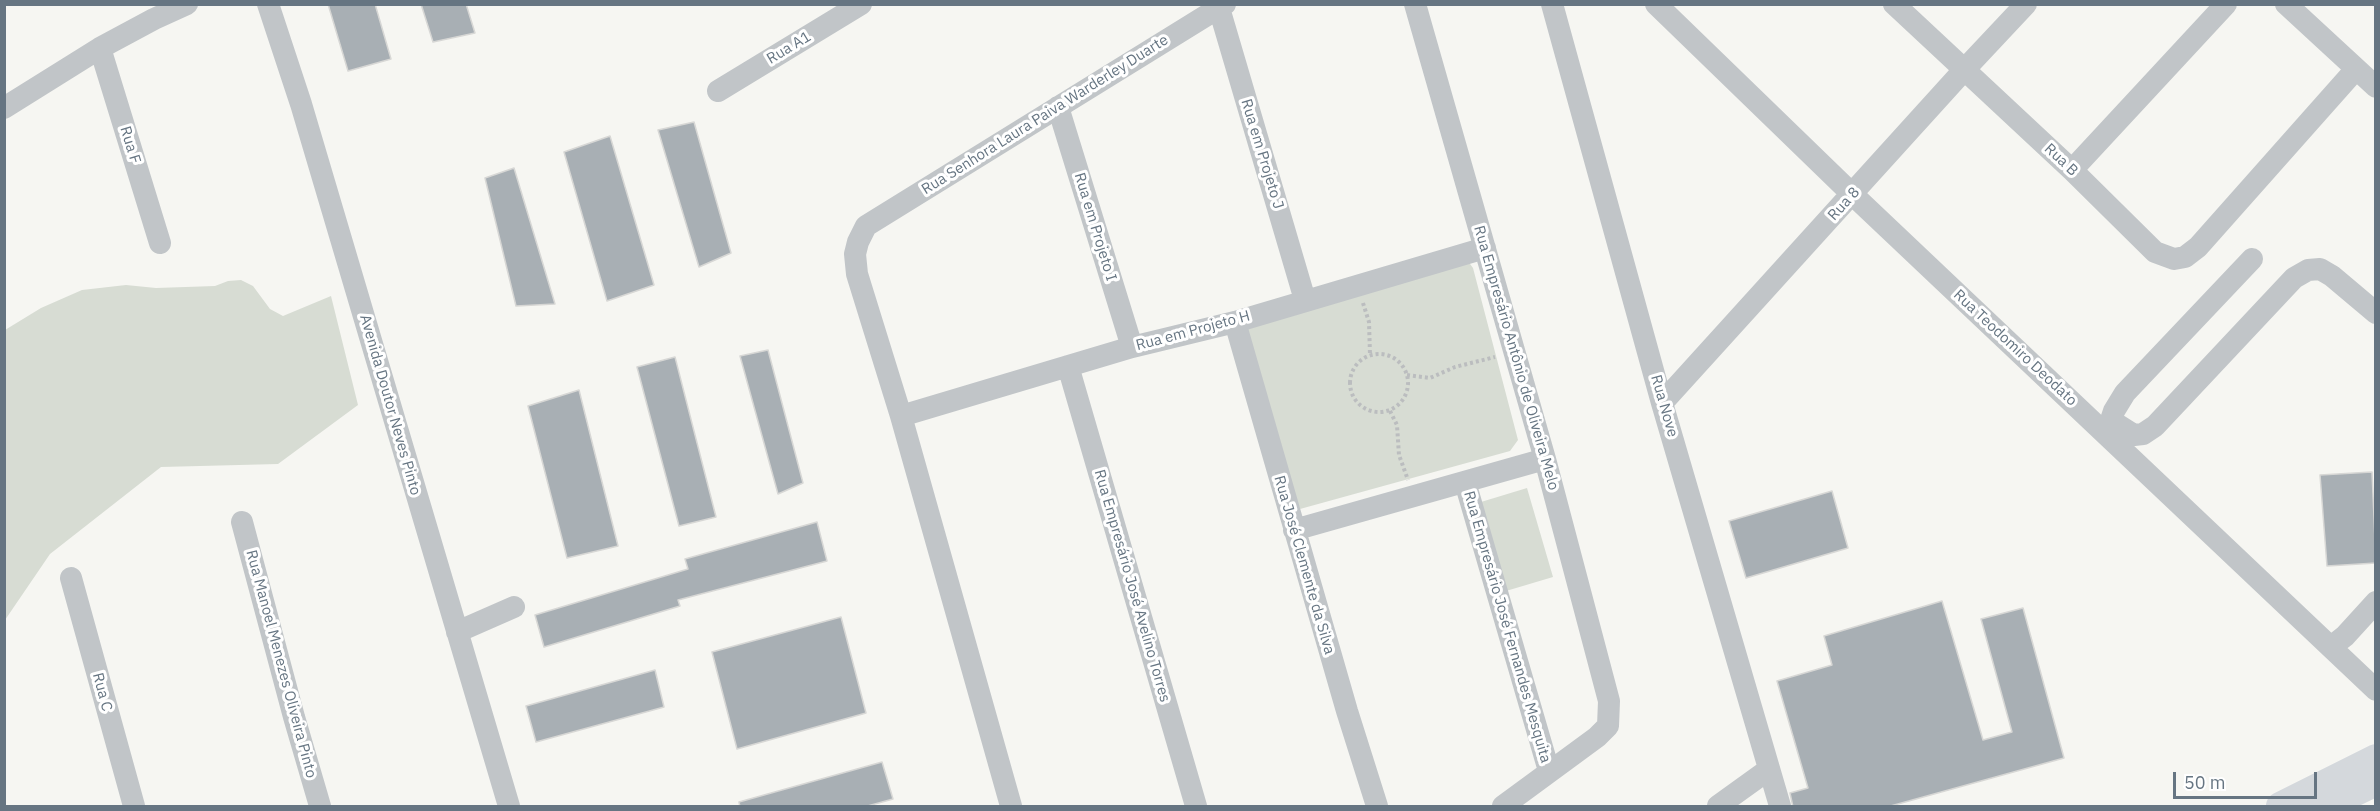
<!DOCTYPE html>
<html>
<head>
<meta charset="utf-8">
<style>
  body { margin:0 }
  #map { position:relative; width:2380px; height:811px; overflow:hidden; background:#f6f6f2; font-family:"IBM Plex Sans",sans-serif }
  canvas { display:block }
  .frame { position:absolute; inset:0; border:6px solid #667582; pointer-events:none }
  .scale { position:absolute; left:2173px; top:772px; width:144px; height:27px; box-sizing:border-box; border:3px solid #667582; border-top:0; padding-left:8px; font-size:18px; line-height:21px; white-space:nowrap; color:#667582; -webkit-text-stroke:4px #fff; paint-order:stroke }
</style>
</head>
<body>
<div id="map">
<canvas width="2380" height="811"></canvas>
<div class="frame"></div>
<div class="scale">50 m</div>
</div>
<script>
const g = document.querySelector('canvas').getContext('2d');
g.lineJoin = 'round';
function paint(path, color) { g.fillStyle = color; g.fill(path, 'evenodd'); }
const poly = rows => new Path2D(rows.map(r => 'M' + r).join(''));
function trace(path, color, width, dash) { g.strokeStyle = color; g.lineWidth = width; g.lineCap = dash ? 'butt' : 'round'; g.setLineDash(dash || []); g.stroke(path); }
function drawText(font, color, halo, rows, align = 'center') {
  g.font = font + ' "IBM Plex Sans",sans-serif'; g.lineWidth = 6; g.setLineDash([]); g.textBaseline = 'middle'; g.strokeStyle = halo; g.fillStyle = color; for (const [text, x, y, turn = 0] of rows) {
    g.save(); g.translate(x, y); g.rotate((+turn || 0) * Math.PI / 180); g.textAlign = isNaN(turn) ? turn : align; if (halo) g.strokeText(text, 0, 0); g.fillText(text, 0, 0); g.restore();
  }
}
const green = poly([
  [1465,257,1473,268,1518,440,1510,451,1300,509,1238,332],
  [241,280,253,286,270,309,283,316,331,296,358,405,278,464,161,467,50,554,5,620,5,330,41,308,82,290,126,285,156,288,215,286,228,281],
  [1527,488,1553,577,1506,591,1481,502]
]);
const building = poly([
  [328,4,375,4,391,59,348,71,328,4],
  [421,4,466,4,475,33,433,42,421,4],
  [694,122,731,253,699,267,658,130,694,122],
  [610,136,654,285,607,301,564,152,610,136],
  [514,168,555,304,516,306,485,178,514,168],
  [768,350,803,483,778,494,740,356,768,350],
  [675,357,716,517,679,526,637,367,675,357],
  [579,390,618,546,567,558,528,406,579,390],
  [2372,472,2376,563,2327,566,2320,475,2372,472],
  [1832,491,1848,548,1746,578,1729,521,1832,491],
  [817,522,827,561,678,600,680,606,544,647,535,615,688,569,685,559,817,522],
  [1942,601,1983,740,2012,732,1981,619,2023,608,2064,758,1887,807,1793,807,1790,793,1808,788,1777,681,1832,665,1824,636,1942,601],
  [841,617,866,713,737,749,712,652,841,617],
  [655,670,664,707,536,742,526,706,655,670],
  [882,762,893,799,864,807,740,807,739,802,882,762]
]);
const path = poly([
  [1363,303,1369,322,1370,355],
  '1350 383a29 29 0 1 1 58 0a29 29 0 1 1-58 0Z',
  [1407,375,1430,378,1455,367,1495,357],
  [1390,411,1397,425,1399,455,1408,480]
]);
const minor = poly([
  [268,4,301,104,509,806],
  [1415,4,1545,459,1609,701,1608,726,1597,737,1503,806],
  [1552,4,1662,403,1780,806],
  [1656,4,1852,194,2376,690],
  [1894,4,2072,170,2155,252,2174,259,2185,257,2198,247,2356,69],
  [2286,4,2376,87],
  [1219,8,1305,300],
  [100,48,160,243],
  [718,91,861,4],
  [1058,107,1132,347],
  [4,108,100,48,154,19,187,4],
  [2072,170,2226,4],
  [2252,259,2125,393,2114,411,2112,417,2115,423,2134,435,2143,434,2155,426,2294,278,2308,270,2320,269,2332,276,2376,313],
  [1235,322,1347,711,1377,806],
  [1068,366,1196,806],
  [1662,403,1964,70,2026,4],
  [901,416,1132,347,1235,322,1485,248],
  [1465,482,1549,771],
  [242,522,294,717,320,806],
  [1294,530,1545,459],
  [71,578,134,806],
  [457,632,514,607],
  [2331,647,2345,636,2376,602],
  [1011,806,901,416,857,274,855,254,858,242,866,226,1225,4],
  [1718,806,1768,770]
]);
const major = poly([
  [2280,806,2376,758],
  [2327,806,2376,782]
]);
const streetNames = [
  ["Rua A1",789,48,-31],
  ["Rua Senhora Laura Paiva Warderley Duarte",1045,115,-32],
  ["Rua F",130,145,73],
  ["Rua em Projeto J",1262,154,73],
  ["Rua B",2061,160,43],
  ["Rua 8",1844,204,-48],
  ["Rua em Projeto I",1095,227,73],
  ["Rua em Projeto H",1193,331,-15],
  ["Rua Teodomiro Deodato",2015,348,43],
  ["Rua Empresário Antônio de Oliveira Melo",1516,358,74],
  ["Avenida Doutor Neves Pinto",390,405,74],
  ["Rua Nove",1664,406,74],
  ["Rua José Clemente da Silva",1304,565,74],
  ["Rua Empresário José Avelino Torres",1132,586,74],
  ["Rua Empresário José Fernandes Mesquita",1507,627,74],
  ["Rua Manoel Menezes Oliveira Pinto",281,664,75],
  ["Rua C",102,692,75]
];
paint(green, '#d7dcd3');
paint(building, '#a8afb4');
trace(building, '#d7d7d5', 1.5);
trace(path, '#bbbdbf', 4, [3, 3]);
trace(minor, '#c1c5c8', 22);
trace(major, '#d4d8dc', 28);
drawText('15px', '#667582', '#fff', streetNames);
</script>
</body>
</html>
